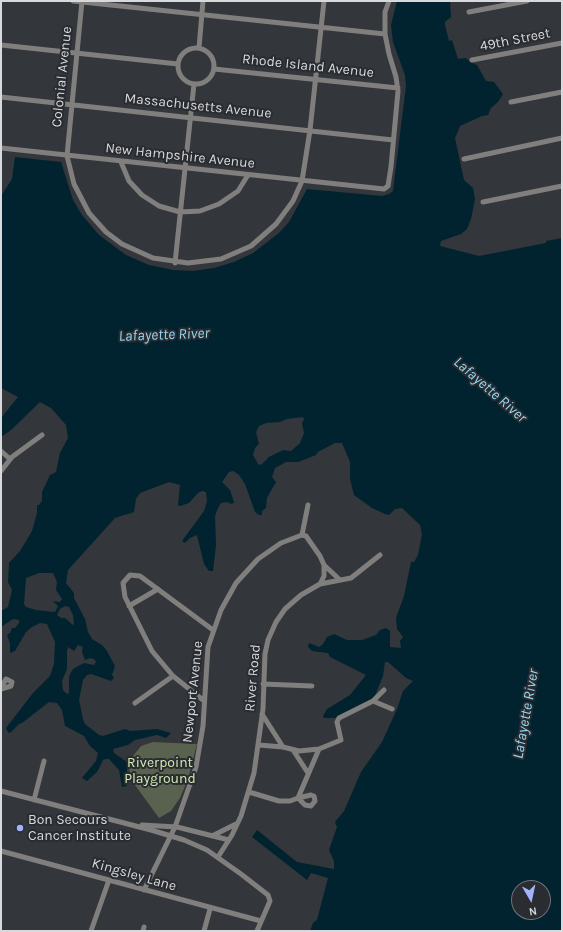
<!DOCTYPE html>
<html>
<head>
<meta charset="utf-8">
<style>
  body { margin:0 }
  #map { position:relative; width:563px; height:932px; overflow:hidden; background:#33363a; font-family:Karla,sans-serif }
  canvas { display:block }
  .frame { position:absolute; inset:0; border:2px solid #d8d9dc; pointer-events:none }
  .north { position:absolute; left:511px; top:880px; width:40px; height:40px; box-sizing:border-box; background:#292c30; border:1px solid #6f7175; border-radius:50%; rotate:171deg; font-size:11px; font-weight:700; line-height:16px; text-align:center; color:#d8d9dc }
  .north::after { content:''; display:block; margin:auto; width:14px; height:18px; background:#a0b3fd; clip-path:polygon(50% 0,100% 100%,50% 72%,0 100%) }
</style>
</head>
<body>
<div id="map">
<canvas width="563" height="932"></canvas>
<div class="frame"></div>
<div class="north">N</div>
</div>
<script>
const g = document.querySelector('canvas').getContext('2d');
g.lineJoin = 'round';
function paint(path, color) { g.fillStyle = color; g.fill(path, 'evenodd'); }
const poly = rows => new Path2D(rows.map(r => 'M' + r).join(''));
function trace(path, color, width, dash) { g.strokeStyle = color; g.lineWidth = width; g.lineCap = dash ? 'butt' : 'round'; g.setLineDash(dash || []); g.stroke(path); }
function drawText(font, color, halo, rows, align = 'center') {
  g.font = font + ' Karla,sans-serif'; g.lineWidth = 4; g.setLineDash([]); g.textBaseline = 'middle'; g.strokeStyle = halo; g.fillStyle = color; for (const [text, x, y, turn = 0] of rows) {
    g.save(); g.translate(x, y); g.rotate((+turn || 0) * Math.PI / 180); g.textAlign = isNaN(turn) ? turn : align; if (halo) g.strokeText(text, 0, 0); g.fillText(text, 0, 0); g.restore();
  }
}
const green = poly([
  [153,742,197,744,188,779,180,798,171,811,159,818,132,781,129,769,133,756,141,746]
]);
const water = poly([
  [397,1,450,1,451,17,445,22,445,25,449,41,452,40,458,59,466,58,470,62,477,65,486,81,494,82,503,94,498,102,491,108,488,115,482,116,460,126,458,131,455,138,464,180,473,188,475,199,471,219,467,229,461,234,441,241,440,246,479,256,546,243,546,241,562,238,562,931,310,931,313,923,317,920,328,878,311,873,307,880,252,837,257,830,297,862,334,869,334,861,329,850,337,827,335,822,344,811,361,772,382,742,397,709,403,691,413,681,406,678,388,662,385,662,383,676,374,698,335,718,324,718,323,716,327,709,350,695,366,675,330,657,328,653,312,651,308,647,309,643,319,647,323,644,327,637,334,634,347,640,362,640,376,635,380,630,386,628,390,631,390,647,401,648,400,641,403,637,397,629,396,618,404,596,411,562,414,562,418,555,422,534,420,525,402,508,395,509,389,515,385,514,372,508,354,495,350,479,350,462,342,443,335,443,318,452,316,455,298,462,286,462,275,468,272,477,276,482,267,498,266,508,262,511,262,515,259,515,255,512,245,484,239,475,233,471,229,472,222,482,230,490,234,502,232,504,226,502,221,503,218,508,215,516,216,545,213,571,209,571,204,564,197,535,190,538,185,543,182,541,204,511,207,501,206,492,202,491,198,493,189,503,180,506,178,505,180,485,169,482,140,493,136,499,134,512,115,518,68,570,66,583,74,593,74,598,85,619,88,632,92,639,102,645,107,651,115,666,112,675,114,678,111,681,91,674,87,675,83,680,79,700,83,719,85,724,99,735,103,736,125,729,130,731,157,729,171,733,166,738,157,735,135,740,128,745,113,749,114,753,127,762,127,786,122,787,119,770,109,759,106,759,103,760,97,772,87,781,82,778,96,761,98,753,90,746,84,736,65,726,62,710,57,703,49,702,22,723,19,724,10,733,8,732,6,728,33,693,50,676,54,664,55,642,47,624,40,623,32,627,26,632,15,651,10,653,10,643,7,635,10,633,12,628,15,628,19,623,19,620,13,619,1,627,1,611,8,607,12,590,8,582,9,563,20,551,32,531,37,513,37,505,39,505,42,501,42,492,50,475,56,472,60,453,68,438,66,425,51,408,40,402,11,430,1,437,1,418,18,397,1,388,1,196,12,179,15,157,61,162,73,200,82,215,99,235,126,255,149,265,173,270,193,271,214,268,234,262,253,253,279,233,289,222,307,189,382,196,389,194,393,191,406,86,405,75,393,42,391,25],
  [303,417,304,420,302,423,304,433,300,443,291,451,283,450,269,457,261,465,258,464,253,455,255,448,259,444,256,432,259,426,266,423,280,422,287,419],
  [39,573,53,573,57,582,56,590,62,599,60,602,53,601,58,606,55,612,36,610,26,607,24,604,26,578],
  [65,606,69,607,73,615,74,624,73,625,65,618,61,618,57,615,60,609],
  [78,645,83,647,82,652,85,660,90,658,94,659,96,662,94,665,84,663,73,669,69,676,69,693,67,694,63,690,62,681,67,669,67,651,68,647,74,651],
  [519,888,543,888,543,912,519,912]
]);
const minor = poly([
  [73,1,385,34],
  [82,1,67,156,74,184,89,213,106,232,122,244,153,258,188,263,221,259,251,246,276,224,293,201,302,181,310,130,324,1],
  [469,12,527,1],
  [1,45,178,64],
  '178 66a18 18 0 1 1 36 0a18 18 0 1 1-36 0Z',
  [199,48,203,1],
  [472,60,562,43],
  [214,69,398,88],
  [1,97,393,140],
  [511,102,562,92],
  [1,148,384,189,388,186,391,167,398,91,396,77,389,54,385,34,385,12,389,1],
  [464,159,562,138],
  [121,162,129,181,142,195,159,206,180,212,200,211,219,204,238,191,248,175],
  [483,202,562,186],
  [175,263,194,84],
  [1,451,10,459],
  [1,471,12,457,42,435],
  [302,535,306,536,320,556,324,565,340,580],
  [302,535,308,505],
  [320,584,324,576,324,565],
  [129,606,158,589],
  [263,684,312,686],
  [1,688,6,679,12,682,11,686,1,689],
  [203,700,173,676,152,651,125,597,123,583,130,575,140,576,213,630],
  [373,701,384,690],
  [135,703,173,676],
  [262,714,283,747,299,751,319,749],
  [259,745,283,747],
  [293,750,308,773],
  [1,791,151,830,184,840,207,850,241,874,268,895,270,901,257,931],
  [249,792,279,801,290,801,298,798,319,749,341,740,337,722,339,718,373,701,392,709],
  [311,795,314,796,315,801,311,806,305,805,298,798,311,795],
  [34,800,44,761],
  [142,825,177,827,229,840],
  [212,836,236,824],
  [1,851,261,921],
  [218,857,232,835,241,816,254,773,263,709,265,654,268,640,276,622,285,609,301,595,320,584,351,578,380,555],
  [144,890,175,827,196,767,203,726,208,647,221,610,236,583,258,559,281,543,302,535],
  [91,931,109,880],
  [143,931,144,927],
  [204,931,210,909]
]);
const markers = [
  [20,828,4,"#a0b3fd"]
];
const streetNames = [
  ["49th Street",515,40,-11],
  ["Rhode Island Avenue",308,66,6],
  ["Colonial Avenue",62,77,-84],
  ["Massachusetts Avenue",198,106,6],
  ["New Hampshire Avenue",180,156,6],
  ["River Road",253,678,-85],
  ["Newport Avenue",193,692,-84],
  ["Kingsley Lane",134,875,16]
];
const parkNames = [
  ["Riverpoint",160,763],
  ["Playground",160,779]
];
const poiNames = [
  ["Bon Secours",28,820],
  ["Cancer Institute",28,836]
];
const waterNames = [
  ["Lafayette River",164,335,-2],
  ["Lafayette River",490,390,41],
  ["Lafayette River",526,714,-80]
];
paint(green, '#59614f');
paint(water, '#00232f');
trace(minor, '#817f7d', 5);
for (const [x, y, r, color] of markers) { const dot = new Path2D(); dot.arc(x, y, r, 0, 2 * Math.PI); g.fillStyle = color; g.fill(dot); trace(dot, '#292c30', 1.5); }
drawText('14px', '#d8d9dc', '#292c30', streetNames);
drawText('14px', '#d3ebb4', '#292c30', parkNames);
drawText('14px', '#d8d9dc', '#292c30', poiNames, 'left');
drawText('italic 15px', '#95d8f3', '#292c30', waterNames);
</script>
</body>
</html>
